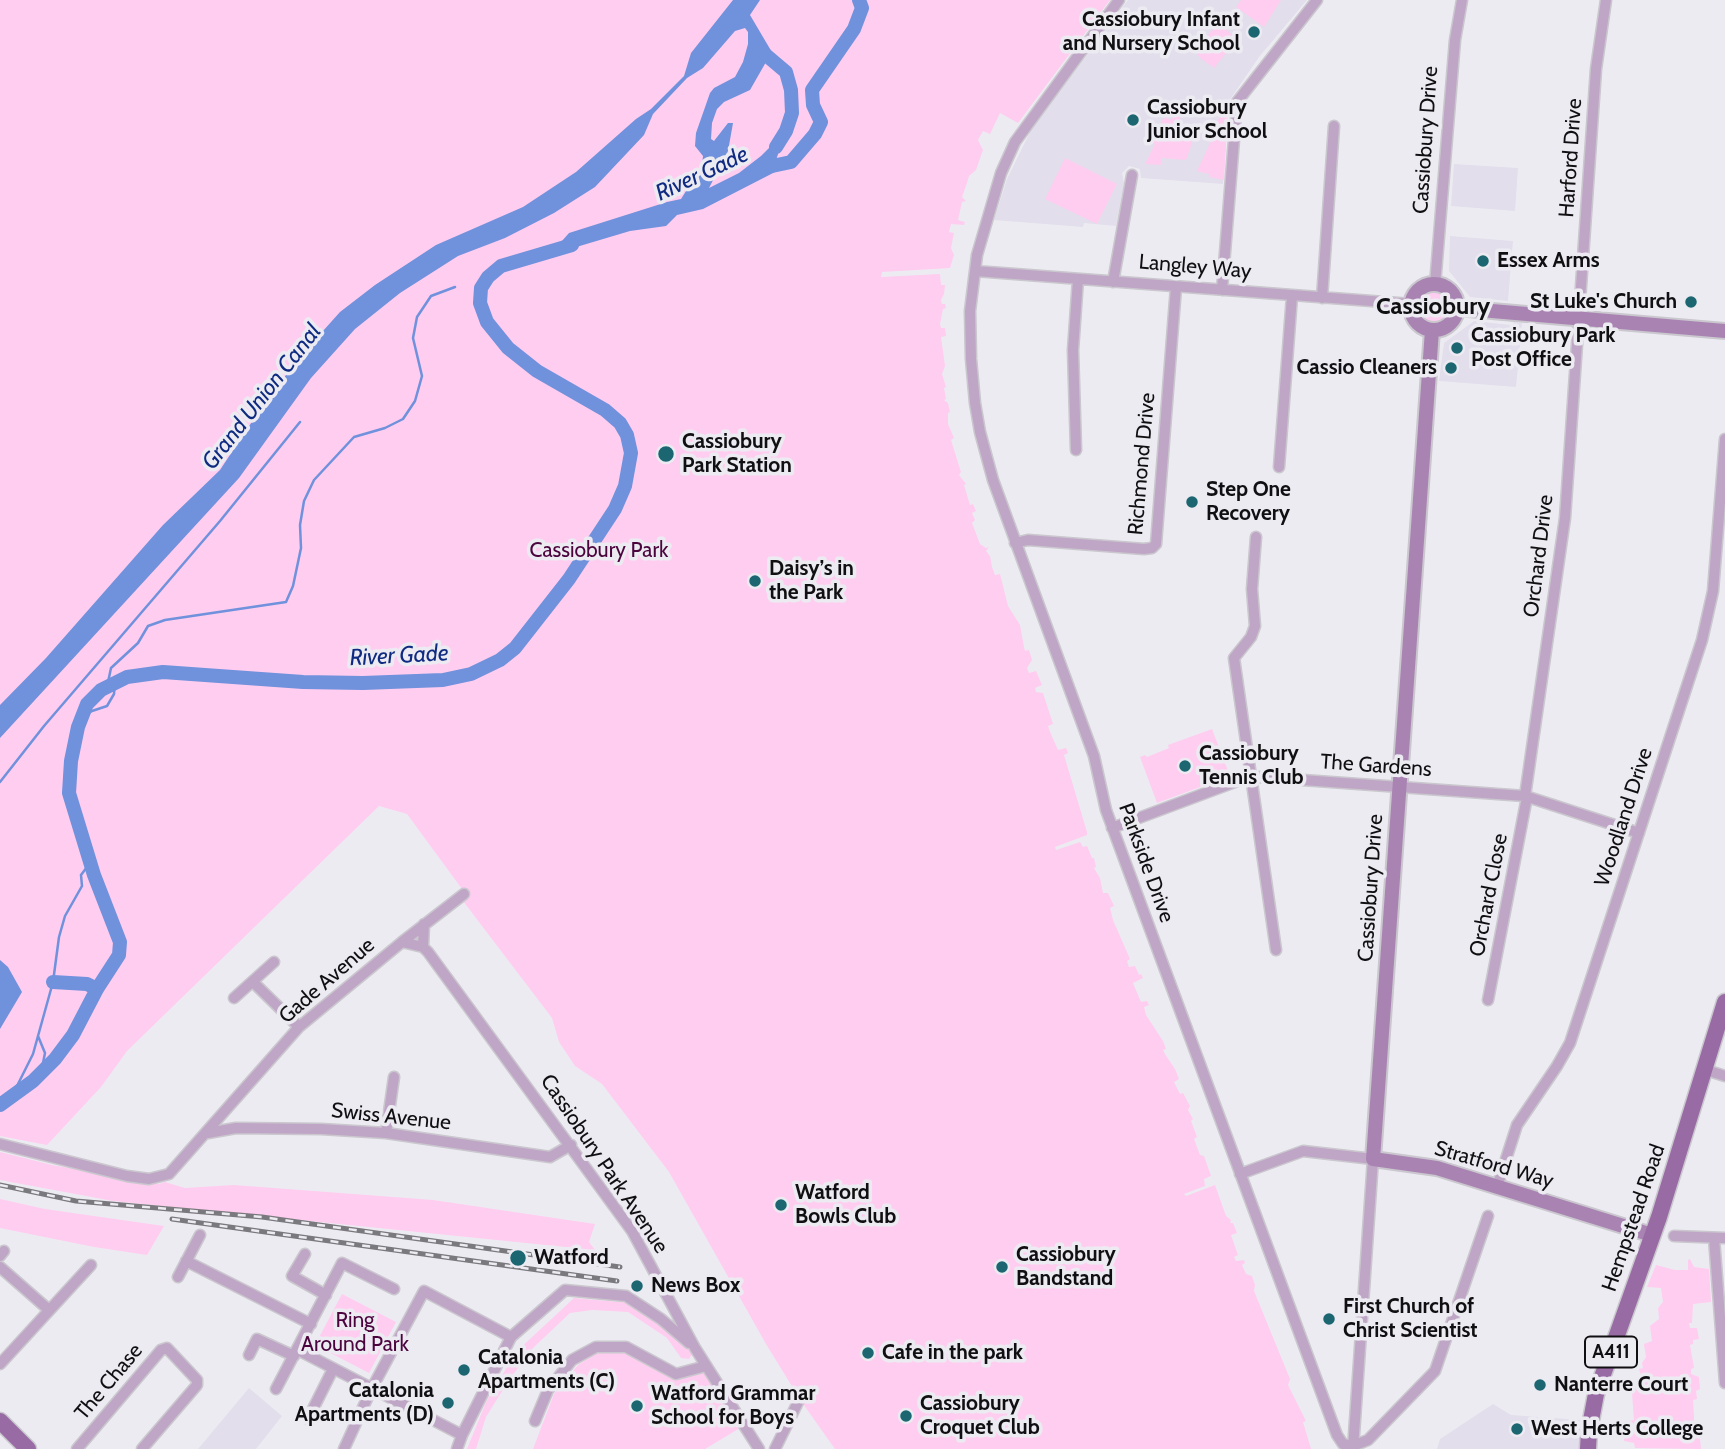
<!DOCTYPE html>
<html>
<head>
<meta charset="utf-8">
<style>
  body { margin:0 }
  canvas { display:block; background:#edebf2 }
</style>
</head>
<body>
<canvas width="1725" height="1449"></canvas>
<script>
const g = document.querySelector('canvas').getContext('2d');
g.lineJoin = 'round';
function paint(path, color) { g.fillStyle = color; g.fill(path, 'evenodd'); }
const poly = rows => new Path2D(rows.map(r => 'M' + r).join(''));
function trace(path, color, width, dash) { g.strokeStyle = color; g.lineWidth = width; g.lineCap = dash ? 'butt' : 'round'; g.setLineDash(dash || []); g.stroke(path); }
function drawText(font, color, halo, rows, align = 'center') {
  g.font = font + ' Cabin,sans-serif'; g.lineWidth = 7; g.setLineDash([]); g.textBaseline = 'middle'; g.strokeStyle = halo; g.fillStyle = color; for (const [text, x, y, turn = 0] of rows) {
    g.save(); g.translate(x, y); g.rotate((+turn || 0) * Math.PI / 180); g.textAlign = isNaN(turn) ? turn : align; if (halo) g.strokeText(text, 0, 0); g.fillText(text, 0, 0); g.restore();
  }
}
const built = poly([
  [1128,0,1307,0,1259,57,1229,101,1223,184,1141,178,1140,169,1129,166,1122,173,1124,183,1116,226,1084,223,1083,227,994,220,1007,179,1031,130],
  [1454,164,1518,168,1515,211,1451,206],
  [1450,236,1513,241,1508,301,1470,297,1449,271],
  [1474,321,1511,325,1514,322,1522,323,1516,387,1439,381,1444,343],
  [249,1388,282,1416,256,1449,198,1449],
  [1493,1404,1511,1415,1581,1420,1579,1449,1437,1449,1440,1439]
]);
const green = poly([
  [0,0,1110,0,1018,123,1000,113,990,134,983,131,978,140,983,150,976,170,969,176,967,183,962,197,966,201,962,202,958,220,965,222,964,225,951,224,949,232,954,233,951,248,954,255,950,268,882,272,881,277,940,274,941,285,945,285,944,294,941,300,942,304,945,304,946,308,943,309,940,324,941,328,945,328,946,336,941,337,945,366,942,374,946,387,944,388,946,399,944,400,948,403,950,412,948,413,948,424,954,438,951,440,961,472,959,475,966,484,964,485,970,505,973,504,976,511,972,513,975,520,972,523,980,544,986,548,989,547,986,551,990,556,992,567,995,575,1000,574,1008,606,1020,625,1024,647,1025,651,1029,650,1032,660,1027,668,1029,673,1036,671,1042,685,1035,688,1036,692,1043,693,1053,724,1048,726,1050,732,1058,750,1066,748,1068,753,1064,755,1087,832,1087,835,1055,847,1056,850,1080,842,1083,847,1087,846,1092,858,1094,858,1096,867,1094,868,1100,878,1103,893,1108,893,1114,906,1110,908,1113,920,1130,959,1127,961,1129,967,1135,966,1139,975,1141,974,1143,978,1133,983,1141,1002,1147,1001,1149,1005,1144,1007,1146,1015,1163,1041,1166,1049,1163,1050,1165,1054,1175,1069,1179,1079,1174,1082,1180,1094,1183,1093,1190,1106,1188,1110,1193,1119,1191,1121,1197,1137,1194,1139,1200,1155,1204,1156,1211,1176,1204,1179,1205,1186,1184,1194,1186,1196,1215,1185,1226,1216,1231,1220,1230,1223,1233,1223,1237,1233,1231,1235,1238,1255,1234,1257,1236,1261,1244,1260,1245,1263,1242,1265,1246,1274,1252,1276,1255,1285,1254,1291,1290,1379,1288,1385,1306,1421,1303,1422,1311,1449,835,1449,801,1401,766,1344,669,1172,602,1084,575,1066,559,1042,552,1018,463,901,462,889,407,814,379,806,127,1051,101,1087,47,1145,0,1136],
  [1241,0,1281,0,1264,27,1236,7],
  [1218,23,1237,39,1214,68,1199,57,1196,50],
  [1224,110,1228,110,1224,180,1209,177,1209,174,1197,171,1213,137,1210,135],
  [1175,113,1181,116,1175,131,1193,140,1186,160,1162,158,1161,165,1145,164,1155,144,1151,142,1164,117,1171,120],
  [1065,158,1117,184,1097,224,1045,199],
  '1416 307a18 18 0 1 1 36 0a18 18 0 1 1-36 0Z',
  [1212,729,1230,776,1157,803,1140,757,1145,755,1147,757,1169,748,1168,745],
  [0,1152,52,1165,159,1184,165,1182,185,1188,234,1185,433,1200,595,1224,589,1242,595,1250,113,1201,0,1180],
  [0,1199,45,1209,164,1226,147,1255,94,1247,0,1228],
  [1690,1259,1694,1267,1709,1269,1711,1302,1693,1304,1692,1323,1689,1323,1690,1328,1697,1328,1699,1339,1693,1340,1693,1344,1690,1345,1694,1368,1691,1369,1691,1374,1699,1377,1700,1389,1696,1391,1697,1399,1693,1400,1694,1418,1695,1435,1700,1438,1701,1449,1635,1448,1634,1443,1624,1441,1624,1437,1627,1437,1627,1431,1621,1431,1621,1427,1624,1426,1623,1422,1634,1420,1632,1393,1634,1393,1634,1387,1643,1385,1639,1369,1643,1368,1642,1363,1646,1357,1644,1344,1652,1341,1650,1326,1659,1319,1658,1308,1663,1302,1661,1288,1647,1287,1656,1265,1675,1270,1688,1270,1688,1260],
  [342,1294,396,1322,369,1373,315,1345],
  [574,1298,631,1303,692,1346,693,1353,689,1359,681,1358,667,1338,628,1312,592,1310,570,1313,533,1348,509,1380,486,1417,476,1449,467,1449,486,1402,516,1352],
  [598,1352,627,1353,669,1377,701,1369,740,1428,705,1449,533,1449,554,1394,578,1365]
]);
const water = poly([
  [733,0,760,0,750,15,773,54,774,61,766,62,750,90,724,102,717,109,712,123,711,139,714,141,728,123,733,123,728,151,709,188,739,173,761,156,786,131,776,160,791,162,777,171,703,209,677,215,666,226,630,231,573,248,554,250,569,233,667,202,681,199,702,166,703,156,695,146,696,133,710,93,714,88,735,77,743,62,748,44,748,32,745,28,735,31,703,68,687,78,653,114,644,135,595,187,554,213,505,238,458,256,400,293,355,329,311,378,239,478,0,738,0,705,46,658,163,525,220,470,267,399,305,351,340,312,375,285,436,245,523,207,576,172,636,119,651,109,684,76,691,53],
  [0,960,8,967,22,992,0,1029]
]);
const stream = poly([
  [107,687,111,668,138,643,148,626,165,620,286,602,293,586,301,548,300,525,304,501,314,480,354,437,385,428,403,419,415,401,422,376,413,338,417,317,431,296,455,287],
  [81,718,92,711,107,706,114,694,115,682],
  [0,782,44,726,220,521,300,422],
  [38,1036,45,1053,41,1073],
  [10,1100,33,1054,53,982,59,937,65,916,82,886,81,875,90,863]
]);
const river = poly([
  [760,50,786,72,791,90,792,113,786,131,776,147],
  [772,166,791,162,815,134,821,122,813,105,812,90,854,29,862,8,859,0],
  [53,982,87,984,97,989],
  [0,1105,33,1081,55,1059,73,1035,97,989,119,955,120,942,94,875,69,793,71,761,78,727,87,704,101,690,127,677,163,672,303,682,363,683,443,680,471,674,500,660,515,648,569,579,615,509,625,486,631,453,627,435,620,423,605,410,537,371,508,348,487,322,480,303,481,288,488,277,501,266,572,245]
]);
const street = poly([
  [1119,0,1015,142,1001,173,977,255,970,311,971,359,975,403,980,432,993,480,1094,756,1106,810,1337,1435,1343,1444,1353,1446,1368,1440,1435,1371,1488,1216],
  [975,271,1411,304],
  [1113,282,1132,175],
  [1435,285,1455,40,1462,0],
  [1222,290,1237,102,1317,0],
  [1322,298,1334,126],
  [1076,450,1073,350,1078,279],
  [1279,467,1292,296],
  [1256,537,1252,589,1255,626,1251,637,1234,658,1276,950],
  [1015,543,1028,540,1144,549,1152,548,1156,544,1176,287],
  [1525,796,1565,518,1596,69,1606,0],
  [1112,828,1243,779,1261,777,1525,796,1639,833],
  [402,942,423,947,428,952,632,1231,695,1348,759,1449],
  [423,947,424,924],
  [253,982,299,1027],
  [234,998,274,962],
  [1488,1000,1527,797],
  [1703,1069,1725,1076],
  [208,1133,236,1128,321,1129,386,1133,550,1157,571,1145],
  [386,1133,394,1077],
  [0,1144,127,1176,149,1179,169,1174,299,1027,402,942,464,894],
  [1240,1174,1303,1151,1373,1159,1353,1449],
  [1497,1187,1517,1125,1557,1066,1570,1043,1702,640,1713,591,1725,439],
  [1674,1236,1725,1238],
  [1714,1238,1725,1383],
  [305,1254,292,1276,326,1295],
  [0,1256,4,1251],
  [186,1261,311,1324],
  [0,1267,49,1310],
  [178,1277,200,1235],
  [298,1350,462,1435],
  [249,1355,257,1339,294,1356],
  [0,1364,91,1265],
  [276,1389,342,1263,394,1289],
  [308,1419,333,1369],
  [535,1421,548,1390,572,1360,596,1347,626,1347,676,1374,706,1366],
  [77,1449,161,1350,167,1348,197,1380,197,1385,142,1449],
  [344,1449,371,1390,424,1291,511,1337],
  [457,1449,462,1435,511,1337,565,1290,626,1296,661,1319,689,1343],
  [775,1449,800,1398]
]);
const secondary = poly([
  '1411 307a23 23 0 1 1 46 0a23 23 0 1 1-46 0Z',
  [1457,308,1725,331],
  [1432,330,1373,1159,1437,1168,1652,1235]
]);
const primary = poly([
  [0,1421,28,1449],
  [1588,1449,1589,1431,1596,1394,1659,1217,1725,1002]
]);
const rail = poly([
  [0,1185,76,1201,262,1217,620,1267],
  [172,1219,617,1281]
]);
const markers = [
  [1254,32,7,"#1c6672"],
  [1133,120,7,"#1c6672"],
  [1483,261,7,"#1c6672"],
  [1691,302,7,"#1c6672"],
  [1457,348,7,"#1c6672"],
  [1451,368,7,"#1c6672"],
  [666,454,9,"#1c6672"],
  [1192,502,7,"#1c6672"],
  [755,581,7,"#1c6672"],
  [1185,766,7,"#1c6672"],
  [781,1205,7,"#1c6672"],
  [518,1258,9,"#1c6672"],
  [1002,1267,7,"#1c6672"],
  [637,1286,7,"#1c6672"],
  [1329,1319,7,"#1c6672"],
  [868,1353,7,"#1c6672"],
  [464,1370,7,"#1c6672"],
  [1540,1385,7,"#1c6672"],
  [448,1403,7,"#1c6672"],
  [637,1406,7,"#1c6672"],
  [906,1416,7,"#1c6672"],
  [1517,1429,7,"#1c6672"]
];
const shields = [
  [1611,1352,52]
];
const shieldNames = [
  ["A411",1611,1352]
];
const poiNames = [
  ["Cassiobury Infant",1240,20,"right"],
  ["and Nursery School",1240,44,"right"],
  ["Cassiobury",1147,108],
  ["Junior School",1147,132],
  ["Essex Arms",1497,261],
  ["St Luke's Church",1677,302,"right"],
  ["Cassiobury Park",1471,336],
  ["Post Office",1471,360],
  ["Cassio Cleaners",1437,368,"right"],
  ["Cassiobury",682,442],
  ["Park Station",682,466],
  ["Step One",1206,490],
  ["Recovery",1206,514],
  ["Daisy’s in",769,569],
  ["the Park",769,593],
  ["Cassiobury",1199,754],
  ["Tennis Club",1199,778],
  ["Watford",795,1193],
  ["Bowls Club",795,1217],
  ["Cassiobury",1016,1255],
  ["Bandstand",1016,1279],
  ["Watford",534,1258],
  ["News Box",651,1286],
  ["First Church of",1343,1307],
  ["Christ Scientist",1343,1331],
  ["Cafe in the park",882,1353],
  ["Catalonia",478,1358],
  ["Apartments (C)",478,1382],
  ["Nanterre Court",1554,1385],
  ["Catalonia",434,1391,"right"],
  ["Apartments (D)",434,1415,"right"],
  ["Watford Grammar",651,1394],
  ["School for Boys",651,1418],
  ["Cassiobury",920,1404],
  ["Croquet Club",920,1428],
  ["West Herts College",1531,1429]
];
const streetNames = [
  ["Cassiobury Drive",1426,140,-86],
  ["Harford Drive",1571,158,-86],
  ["Langley Way",1195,267,5],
  ["Richmond Drive",1142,464,-85],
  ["Orchard Drive",1539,556,-83],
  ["The Gardens",1376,766,4],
  ["Woodland Drive",1624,817,-72],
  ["Parkside Drive",1146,863,70],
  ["Cassiobury Drive",1371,888,-86],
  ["Orchard Close",1489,895,-79],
  ["Gade Avenue",327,981,-41],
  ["Swiss Avenue",391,1117,6],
  ["Cassiobury Park Avenue",604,1164,56],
  ["Stratford Way",1494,1165,16],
  ["Hempstead Road",1634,1218,-71],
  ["The Chase",109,1382,-50]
];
const parkNames = [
  ["Cassiobury Park",599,551],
  ["Ring",355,1321],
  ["Around Park",355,1345]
];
const waterNames = [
  ["River Gade",702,174,-25],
  ["Grand Union Canal",262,397,-52],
  ["River Gade",399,656,-3]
];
const quarterNames = [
  ["Cassiobury",1433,307]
];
paint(built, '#e2deec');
paint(green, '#ffcdf0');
paint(water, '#7091dc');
trace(stream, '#7091dc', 2.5);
trace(river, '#7091dc', 14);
trace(street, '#cac8ce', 13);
trace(secondary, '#cac8ce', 18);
trace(primary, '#cac8ce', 19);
trace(street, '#c0a6c6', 10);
trace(secondary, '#a984b3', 14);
trace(primary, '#986ba4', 16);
trace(rail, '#7a797d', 5);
trace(rail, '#edebf2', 2.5, [8]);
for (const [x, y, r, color] of markers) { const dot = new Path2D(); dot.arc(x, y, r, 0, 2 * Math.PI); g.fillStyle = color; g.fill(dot); trace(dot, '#edebf2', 2.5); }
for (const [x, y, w] of shields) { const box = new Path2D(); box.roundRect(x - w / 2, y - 15.5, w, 31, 5); g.fillStyle = '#edebf2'; g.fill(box); trace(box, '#100f11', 2); }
drawText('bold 19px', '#100f11', null, shieldNames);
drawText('bold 21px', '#100f11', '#edebf2', poiNames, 'left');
drawText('21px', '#100f11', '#edebf2', streetNames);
drawText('21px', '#4b043e', '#edebf2', parkNames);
drawText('italic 23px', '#0f2b81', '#edebf2', waterNames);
drawText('bold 24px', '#100f11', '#edebf2', quarterNames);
</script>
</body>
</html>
